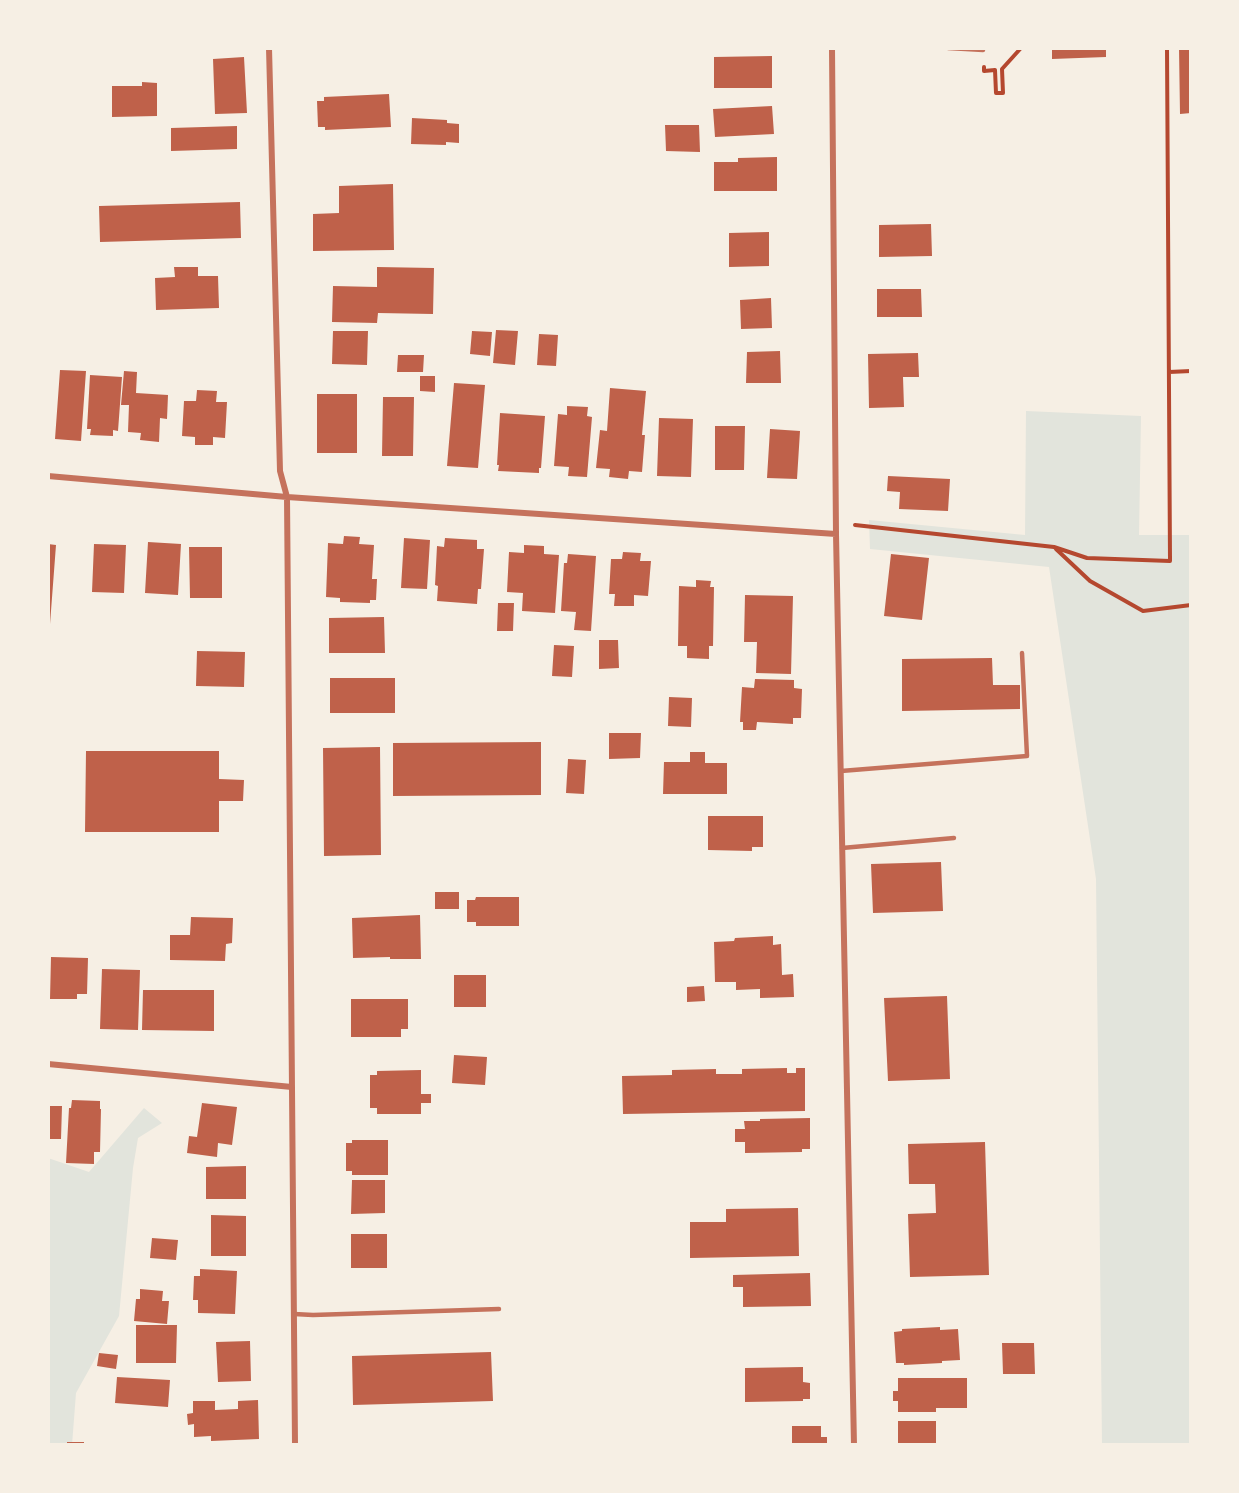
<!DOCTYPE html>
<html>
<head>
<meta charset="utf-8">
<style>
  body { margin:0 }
  #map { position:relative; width:1239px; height:1493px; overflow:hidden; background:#f6efe4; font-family:"DM Sans",sans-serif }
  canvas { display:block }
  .frame { position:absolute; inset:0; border:50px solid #f6efe4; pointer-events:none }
</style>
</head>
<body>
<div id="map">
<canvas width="1239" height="1493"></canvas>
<div class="frame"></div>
</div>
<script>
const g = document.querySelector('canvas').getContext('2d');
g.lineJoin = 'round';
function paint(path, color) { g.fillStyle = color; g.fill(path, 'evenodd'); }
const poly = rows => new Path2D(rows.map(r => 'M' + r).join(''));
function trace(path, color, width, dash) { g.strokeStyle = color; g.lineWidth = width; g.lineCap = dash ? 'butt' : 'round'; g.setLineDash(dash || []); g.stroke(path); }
const green = poly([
  [1026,411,1141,416,1139,535,1191,535,1191,1445,1102,1445,1096,879,1049,567,870,549,869,520,1025,535],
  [144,1108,162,1123,138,1138,133,1168,119,1316,76,1393,72,1445,48,1445,48,1158,89,1172]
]);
const building = poly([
  [1052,48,1106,48,1106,57,1052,59],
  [1179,48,1191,48,1191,113,1180,114],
  [772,56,772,88,714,88,714,57],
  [244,57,247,113,215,114,213,59],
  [142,82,157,83,157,116,112,117,112,86,142,86],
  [389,94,391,127,325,130,325,127,318,127,317,101,324,101,324,97],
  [772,106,774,134,715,137,713,109],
  [412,118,447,120,447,123,459,124,459,143,446,142,446,145,411,144],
  [665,125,699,125,700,152,666,151],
  [237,126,237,149,171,151,171,128],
  [777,157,777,191,714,191,714,162,738,162,738,158],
  [393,184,394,250,313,251,313,214,339,213,339,186],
  [240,202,241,238,100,242,99,206],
  [931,224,932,256,879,257,879,225],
  [769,232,769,266,729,267,729,233],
  [174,267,198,267,198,276,218,276,219,308,156,310,155,278,175,277],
  [377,267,434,268,433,314,378,313,377,323,332,322,333,286,377,287],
  [877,289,921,289,922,317,877,317],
  [771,298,772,328,741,329,740,300],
  [496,330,518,331,515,365,493,363],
  [333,331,368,331,367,365,332,364],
  [472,331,492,332,490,356,470,354],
  [539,334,558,335,556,366,537,365],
  [780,351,781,383,746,383,747,352],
  [918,353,919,377,903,377,904,407,869,408,868,354],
  [398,355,424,355,423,372,397,372],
  [60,370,86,371,81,441,55,439],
  [124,371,137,372,136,393,168,395,167,419,160,418,159,442,140,440,141,433,128,432,129,405,121,405],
  [90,375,122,377,118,431,113,430,113,436,90,435,91,429,87,429],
  [420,376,435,376,435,392,420,391],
  [454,383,485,385,478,468,447,466],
  [610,388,646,391,642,435,645,435,642,472,629,471,628,479,609,477,610,469,596,468,600,430,607,431],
  [197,390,217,391,216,402,227,402,225,438,213,437,213,445,195,445,195,437,182,436,184,401,196,401],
  [317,394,357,394,357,453,317,453],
  [383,397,414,397,413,456,382,456],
  [567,406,588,407,587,416,592,417,587,477,568,476,569,467,554,466,558,414,567,415],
  [500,413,545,416,541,468,539,468,539,473,498,471,499,465,497,465],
  [659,418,693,419,691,477,657,476],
  [715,426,745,426,744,470,715,470],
  [770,429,800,431,797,479,767,478],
  [888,476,950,479,948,511,899,509,900,492,887,491],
  [344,536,360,537,359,544,374,545,372,579,377,579,376,600,370,600,370,603,340,602,340,598,326,597,328,543,343,544],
  [404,538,430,540,427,589,401,588],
  [445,538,477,540,477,549,484,549,481,589,478,589,477,604,437,601,438,586,435,585,437,546,444,547],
  [148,542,181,544,178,595,145,593],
  [48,544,56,545,50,624,48,624],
  [94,544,126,545,124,593,92,592],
  [524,545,544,546,544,554,559,555,555,613,522,611,523,593,507,592,509,552,524,553],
  [189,547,222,547,222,598,190,598],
  [623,552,641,553,640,561,651,561,648,596,634,595,634,606,614,606,615,594,609,594,611,559,622,559],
  [568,554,596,556,591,631,574,630,576,612,561,611,564,563,567,563],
  [891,554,929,558,922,620,884,616],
  [696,580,711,581,710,587,714,587,713,646,709,646,709,659,687,658,687,646,678,646,679,586,696,587],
  [745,595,793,596,791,674,756,673,757,642,744,642],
  [498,603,514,603,513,631,497,631],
  [384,617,385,653,329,653,329,618],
  [599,640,618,640,619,668,599,669],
  [554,645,574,646,572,677,552,676],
  [197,651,245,652,244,687,196,686],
  [992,658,993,685,1020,685,1020,709,902,711,902,659],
  [330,678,395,678,395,713,330,713],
  [755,679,794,680,794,688,802,689,801,718,793,718,793,724,757,722,756,730,743,730,743,722,740,722,742,687,754,688],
  [669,697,692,698,691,727,668,726],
  [609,733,641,733,640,758,609,759],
  [541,742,541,795,393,796,393,743],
  [380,747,381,855,324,856,323,748],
  [86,751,219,751,219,779,244,780,243,801,219,801,219,832,85,832],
  [690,752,705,752,705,763,727,763,727,794,663,794,664,762,690,762],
  [568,759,586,760,584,794,566,793],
  [708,816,763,816,763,847,752,847,752,851,708,850],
  [941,862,943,911,873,913,871,864],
  [435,892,459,892,459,909,435,909],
  [476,897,519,897,519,926,476,926,476,922,467,922,467,900,475,900],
  [420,915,421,959,390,959,390,957,353,958,352,918],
  [191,917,233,918,232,943,226,944,225,961,170,960,170,935,190,935],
  [773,936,773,945,781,944,782,975,793,974,794,997,760,998,760,989,736,990,736,982,715,982,714,942,734,941,735,938],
  [51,957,88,958,87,994,77,994,77,999,50,999],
  [102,969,140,970,138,1030,100,1029],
  [454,975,486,975,486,1007,454,1007],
  [704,986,705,1001,687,1002,687,987],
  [143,990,214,990,214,1031,142,1030],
  [947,996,950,1079,888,1081,884,998],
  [351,999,408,999,408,1029,401,1029,401,1037,351,1037],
  [454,1055,487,1057,485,1085,452,1083],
  [787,1068,787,1073,796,1073,796,1068,805,1068,805,1111,623,1114,622,1076,672,1075,672,1070,716,1069,716,1074,742,1074,742,1069],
  [421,1070,421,1094,431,1094,431,1103,421,1103,421,1114,377,1114,377,1108,370,1108,370,1075,377,1075,377,1071],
  [72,1100,100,1101,100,1109,101,1109,100,1152,94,1152,94,1164,66,1163,69,1108,71,1108],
  [202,1103,237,1107,232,1145,218,1143,217,1157,187,1153,189,1136,197,1137],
  [48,1106,62,1106,61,1139,48,1139],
  [810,1118,810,1149,802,1149,802,1152,745,1153,745,1142,735,1142,735,1129,745,1129,744,1121,760,1121,760,1119],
  [352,1140,388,1140,388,1175,352,1175,352,1171,346,1171,346,1143,352,1143],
  [985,1142,989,1275,910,1277,908,1214,936,1213,935,1184,909,1184,908,1144],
  [246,1166,246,1199,206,1199,206,1167],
  [352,1180,385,1180,385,1213,351,1214],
  [798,1208,799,1256,690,1258,690,1222,726,1222,726,1209],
  [211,1215,246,1216,246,1256,211,1256],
  [351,1234,387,1234,387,1268,351,1268],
  [152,1238,178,1240,176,1260,150,1258],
  [200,1269,237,1271,235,1314,198,1313,198,1300,193,1300,194,1276,200,1276],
  [810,1273,811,1306,743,1307,743,1287,733,1287,733,1275],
  [140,1289,163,1291,162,1301,169,1301,167,1324,134,1321,136,1299,140,1299],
  [136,1325,177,1325,176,1363,136,1363],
  [940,1327,940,1330,958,1329,960,1360,942,1361,942,1363,904,1365,904,1363,896,1363,894,1332,902,1331,902,1329],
  [250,1341,251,1381,218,1382,216,1342],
  [1002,1343,1034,1343,1035,1374,1003,1374],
  [491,1352,493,1401,353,1405,352,1356],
  [99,1353,118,1355,116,1369,97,1366],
  [803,1367,803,1382,810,1383,810,1399,803,1399,803,1401,745,1402,745,1368],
  [117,1377,170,1380,168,1407,115,1403],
  [898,1378,967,1378,967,1408,936,1408,936,1412,898,1412,898,1401,893,1401,893,1391,898,1391],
  [258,1400,259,1439,211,1441,211,1436,194,1437,194,1424,188,1425,187,1414,193,1413,193,1401,215,1401,215,1410,238,1409,238,1401],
  [898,1421,936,1421,936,1445,898,1445],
  [792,1426,821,1426,821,1437,827,1437,827,1445,792,1445],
  [67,1442,84,1442,84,1445,67,1445]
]);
const path = poly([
  [984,67,984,71,995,70,996,93,1003,93,1002,69,1021,48],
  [1169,372,1191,371],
  [855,525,1054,547,1087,558,1170,561,1167,48],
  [1056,549,1090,581,1143,611,1191,605]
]);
const service = poly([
  [948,48,983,50],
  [841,771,1027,756,1022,653],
  [842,848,954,838],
  [294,1314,313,1315,499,1309]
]);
const minor = poly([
  [269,48,280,471,287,497,295,1445],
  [832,48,836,534,854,1445],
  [48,476,287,497,836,534],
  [48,1064,292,1087]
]);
paint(green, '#e2e4dc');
paint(building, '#bf614a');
trace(path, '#b5482f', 4);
trace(service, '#c5725c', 4.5);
trace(minor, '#c5725c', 6);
</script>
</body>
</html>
